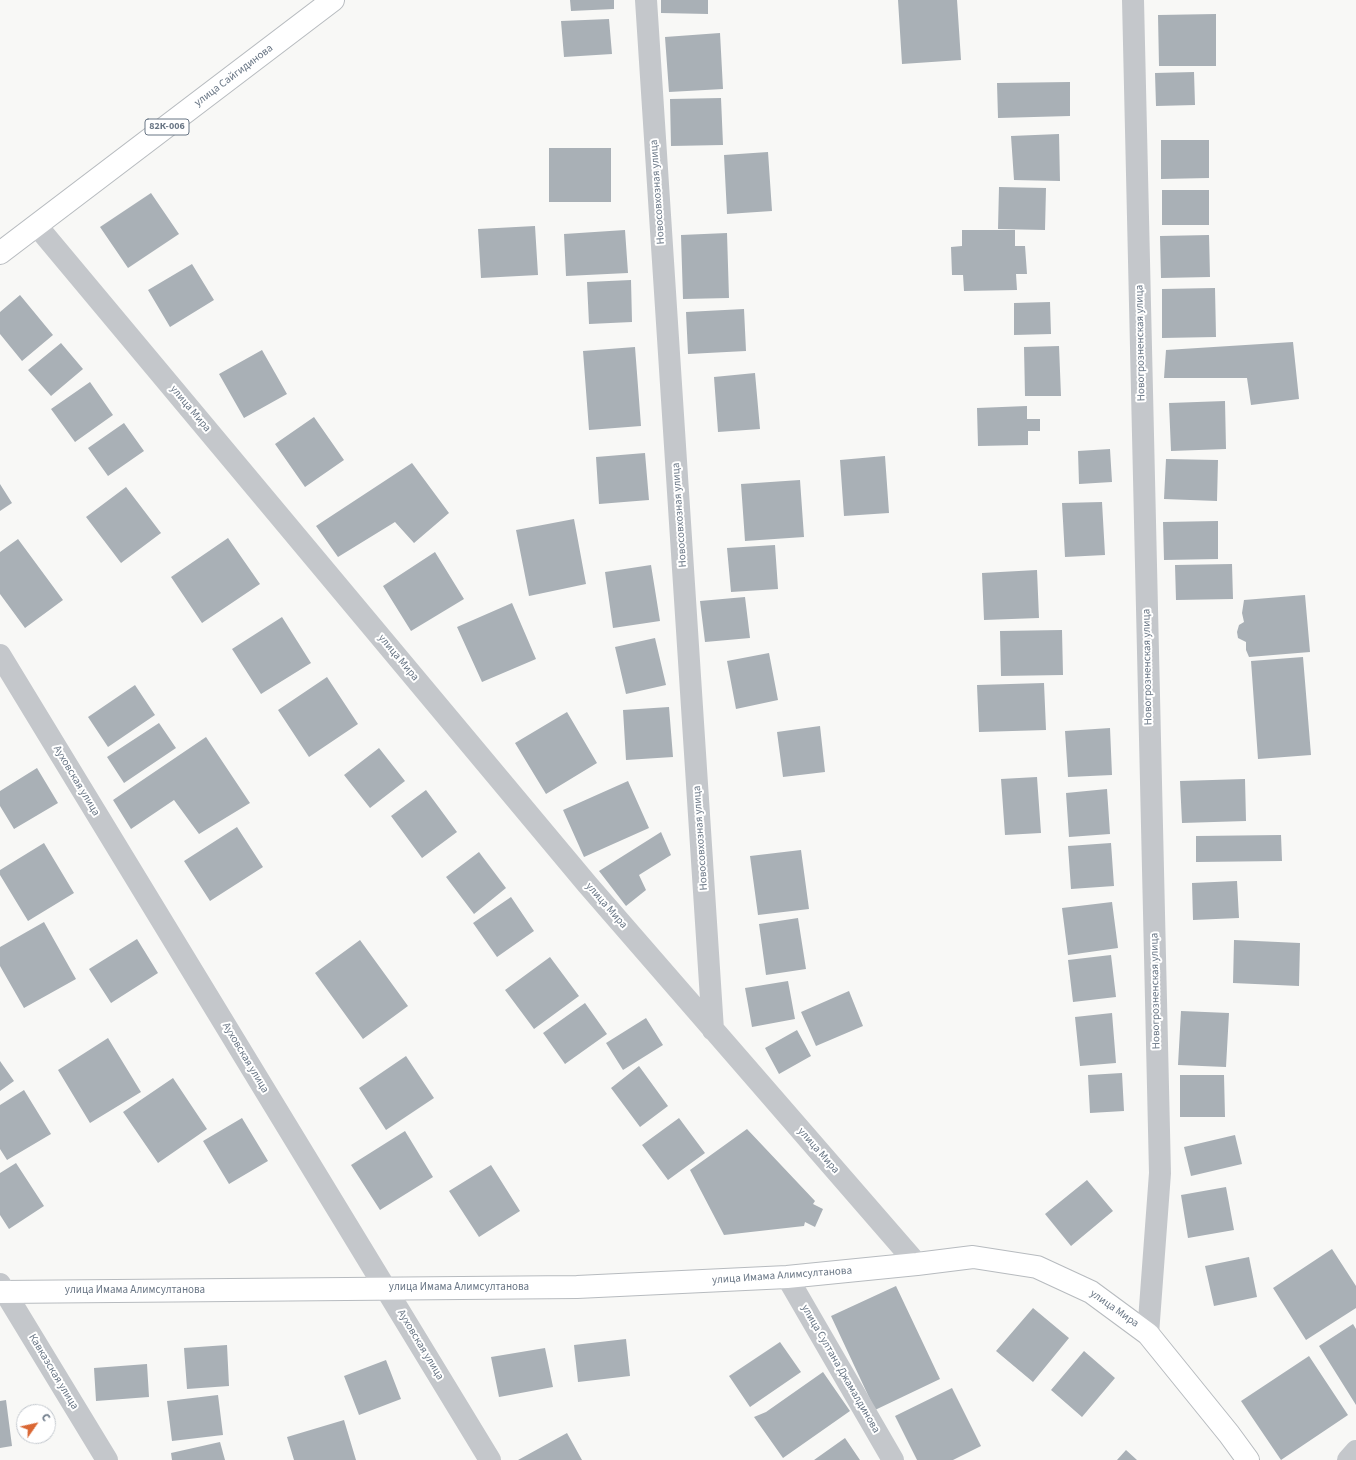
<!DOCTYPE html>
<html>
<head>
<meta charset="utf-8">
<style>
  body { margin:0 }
  #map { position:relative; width:1356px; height:1460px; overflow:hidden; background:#f8f8f6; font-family:"Source Sans 3",sans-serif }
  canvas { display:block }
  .north { position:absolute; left:16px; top:1404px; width:40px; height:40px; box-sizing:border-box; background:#fff; border:1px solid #c3c8ce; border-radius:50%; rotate:56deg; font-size:11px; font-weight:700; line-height:16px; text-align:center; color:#697685 }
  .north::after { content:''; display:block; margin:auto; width:14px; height:18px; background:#da6734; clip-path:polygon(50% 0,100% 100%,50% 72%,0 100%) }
</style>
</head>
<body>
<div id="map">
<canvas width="1356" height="1460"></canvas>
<div class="north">С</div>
</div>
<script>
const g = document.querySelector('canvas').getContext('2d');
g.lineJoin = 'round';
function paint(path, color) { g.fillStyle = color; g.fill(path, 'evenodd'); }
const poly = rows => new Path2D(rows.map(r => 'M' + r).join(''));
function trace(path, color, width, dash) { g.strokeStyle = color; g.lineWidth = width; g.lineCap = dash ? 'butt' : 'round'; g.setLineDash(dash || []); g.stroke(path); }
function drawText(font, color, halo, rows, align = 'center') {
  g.font = font + ' "Source Sans 3",sans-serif'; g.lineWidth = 4; g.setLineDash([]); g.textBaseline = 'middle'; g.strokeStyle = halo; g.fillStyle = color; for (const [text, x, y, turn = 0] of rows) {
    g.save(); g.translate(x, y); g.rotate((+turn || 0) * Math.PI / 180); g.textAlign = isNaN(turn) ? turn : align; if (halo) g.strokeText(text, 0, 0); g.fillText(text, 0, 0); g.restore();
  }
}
const building = poly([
  [570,0,614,0,614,9,571,11],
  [661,0,708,0,708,14,661,13],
  [898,0,957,0,961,60,902,64],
  [1216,14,1216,66,1159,66,1158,15],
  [609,19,612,54,564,57,561,21],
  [720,33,723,89,669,92,665,37],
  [1194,72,1195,105,1156,106,1155,73],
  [1070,82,1070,116,998,118,997,83],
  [721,98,723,145,671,146,670,99],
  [1059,134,1060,181,1014,180,1011,136],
  [1161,140,1209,140,1209,178,1161,179],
  [549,148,611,148,611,202,549,202],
  [768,152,772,211,727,214,724,155],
  [999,187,1046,188,1045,230,998,229],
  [1162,190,1209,190,1209,225,1162,225],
  [151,193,179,234,128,268,100,227],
  [535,226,538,275,481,278,478,229],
  [625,230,628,273,566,276,564,234],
  [962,230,1015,230,1015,246,1025,246,1027,274,1016,274,1017,290,964,291,963,275,952,275,951,247,962,246],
  [727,233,729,298,683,299,681,235],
  [1209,235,1210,277,1161,278,1160,236],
  [192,264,214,300,170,327,148,290],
  [631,280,632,322,589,324,587,282],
  [1215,288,1216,337,1162,338,1162,289],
  [20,295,53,335,22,361,0,334,0,312],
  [1050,302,1051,334,1014,335,1014,303],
  [744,309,746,351,688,354,686,312],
  [1293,342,1299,399,1251,405,1247,378,1164,378,1166,350],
  [61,343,83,369,51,396,28,370],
  [1059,346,1061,396,1025,396,1024,347],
  [635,347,641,426,589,430,583,351],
  [262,350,287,394,244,418,219,374],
  [755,373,760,429,718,432,714,377],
  [90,382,113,415,75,442,51,409],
  [1225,401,1226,449,1171,451,1169,403],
  [1027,406,1027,419,1040,419,1040,431,1028,431,1028,445,978,446,977,408],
  [314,417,344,460,305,487,275,444],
  [124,423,144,451,108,476,88,448],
  [1110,449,1112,482,1079,484,1078,451],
  [645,453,649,500,599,504,596,457],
  [885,456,889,513,844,516,840,460],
  [1166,459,1218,460,1217,501,1164,499],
  [412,463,449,513,414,543,395,522,338,557,316,526],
  [800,480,804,537,745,541,741,484],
  [0,484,12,503,0,511],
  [126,487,161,533,121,563,86,517],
  [1102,502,1105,555,1065,557,1062,503],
  [574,519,586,584,529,596,516,530],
  [1218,521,1218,559,1164,560,1163,522],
  [228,538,260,584,202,623,171,577],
  [18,539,63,600,25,628,0,594,0,552],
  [775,545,778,589,731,592,727,548],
  [435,552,464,599,411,631,383,586],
  [1232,564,1233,599,1176,600,1175,565],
  [651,565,660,621,613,628,605,572],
  [1037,570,1039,618,984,620,982,573],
  [1305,595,1310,652,1249,657,1246,650,1246,642,1238,638,1237,632,1239,625,1244,622,1242,613,1244,600],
  [745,597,750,638,705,642,700,601],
  [512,603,536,659,482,682,457,627],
  [282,617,311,663,261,694,232,649],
  [1062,630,1063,675,1001,676,1000,631],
  [655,638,666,685,626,694,615,647],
  [769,653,778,700,736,709,727,661],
  [1303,657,1311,755,1258,759,1251,661],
  [327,677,358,724,309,757,278,710],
  [1044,683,1046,730,979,732,977,685],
  [135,685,155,715,108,747,88,717],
  [669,707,673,757,626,760,623,710],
  [567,712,597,763,546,794,515,743],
  [159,723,176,748,124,783,107,757],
  [820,726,825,772,783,777,777,732],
  [1110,728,1112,775,1068,777,1065,731],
  [206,737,250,803,199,834,174,800,131,829,113,800],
  [379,748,405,781,370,808,344,775],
  [37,768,58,803,14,829,0,806,0,791],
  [1037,777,1041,833,1005,835,1001,779],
  [1245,779,1246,821,1182,823,1180,781],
  [628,781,649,828,584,857,563,810],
  [1107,789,1110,834,1069,837,1066,793],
  [426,790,457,832,422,858,391,816],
  [237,827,263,867,210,901,184,861],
  [661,832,671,855,639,875,646,890,626,906,599,871],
  [1281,835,1282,861,1196,862,1196,836],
  [44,843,74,893,28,921,0,875,0,870],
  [1111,843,1114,886,1071,889,1068,846],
  [801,850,809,909,758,915,750,856],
  [479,852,506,888,474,914,446,877],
  [1237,881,1239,918,1193,920,1192,883],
  [511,897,534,931,497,957,473,923],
  [1112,902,1118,948,1068,955,1062,908],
  [798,918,806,969,766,975,759,924],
  [44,922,76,979,24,1008,0,966,0,947],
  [137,939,158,973,111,1003,89,969],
  [360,940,408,1006,363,1039,315,973],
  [1234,940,1300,943,1299,986,1233,983],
  [1111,955,1116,997,1073,1002,1068,960],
  [550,957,579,996,534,1029,505,990],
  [788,981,795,1019,752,1027,745,988],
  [849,991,863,1026,816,1046,801,1012],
  [585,1003,607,1034,565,1064,543,1033],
  [1181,1011,1229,1013,1226,1067,1178,1065],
  [1112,1013,1116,1063,1080,1066,1075,1017],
  [646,1018,663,1045,623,1070,606,1043],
  [797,1030,811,1056,779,1074,765,1048],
  [108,1038,141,1092,90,1123,58,1070],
  [406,1056,434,1098,386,1130,359,1088],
  [0,1061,14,1081,0,1091],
  [639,1066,668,1106,640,1127,611,1088],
  [1122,1073,1124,1111,1090,1113,1088,1075],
  [1180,1075,1224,1075,1225,1117,1180,1117],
  [173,1078,207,1129,158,1163,123,1112],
  [24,1090,51,1134,7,1160,0,1149,0,1105],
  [242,1118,268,1161,229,1184,203,1141],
  [679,1118,705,1153,668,1180,642,1145],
  [747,1129,815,1201,813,1204,823,1209,815,1227,805,1222,804,1226,724,1235,690,1170],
  [405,1131,433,1177,380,1210,351,1165],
  [1235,1135,1242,1164,1191,1176,1184,1147],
  [16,1163,44,1206,9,1229,0,1215,0,1173],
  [491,1165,520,1211,479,1237,449,1191],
  [1087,1180,1113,1211,1071,1246,1045,1214],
  [1226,1187,1234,1230,1188,1238,1181,1195],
  [1332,1249,1356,1286,1356,1308,1306,1340,1273,1288],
  [1249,1257,1257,1297,1214,1306,1205,1266],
  [896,1286,940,1379,875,1410,831,1316],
  [1033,1308,1069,1338,1033,1382,996,1351],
  [1353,1324,1356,1329,1356,1405,1319,1346],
  [626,1339,630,1376,578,1382,574,1345],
  [780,1342,801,1372,750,1407,729,1376],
  [227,1345,229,1386,187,1389,184,1348],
  [545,1348,553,1387,499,1397,491,1357],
  [1084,1351,1115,1378,1082,1417,1051,1390],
  [1309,1356,1348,1415,1281,1460,1241,1401],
  [386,1360,401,1399,359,1415,344,1376],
  [147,1364,149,1397,96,1401,94,1368],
  [823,1372,850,1411,783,1458,754,1417,766,1412],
  [952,1388,981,1446,953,1460,917,1460,895,1416],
  [218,1395,223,1435,172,1441,167,1401],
  [6,1400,12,1446,0,1448,0,1401],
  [344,1420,356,1460,294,1460,287,1437],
  [567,1433,582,1460,518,1460],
  [845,1438,860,1460,814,1460],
  [220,1442,225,1460,172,1460,171,1453],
  [1126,1450,1137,1460,1117,1460]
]);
const minor = poly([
  [646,0,713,1030],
  [1133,0,1160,1173,1148,1334],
  [37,226,587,884,917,1264],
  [0,655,490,1460],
  [787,1277,893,1460],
  [0,1284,107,1460],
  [1348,1460,1356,1451]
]);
const secondary = poly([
  [0,1292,577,1287,787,1277,917,1264,973,1257,1037,1267,1091,1292,1148,1334,1229,1434,1248,1460]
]);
const primary = poly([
  [0,253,333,0]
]);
const shields = [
  [167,127,44]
];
const shieldNames = [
  ["82К-006",167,127]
];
const streetNames = [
  ["улица Сайгидинова",234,76,-37],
  ["Новосовхозная улица",658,192,-94],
  ["Новогрозненская улица",1141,343,-91],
  ["улица Мира",190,409,50],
  ["Новосовхозная улица",680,515,-94],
  ["улица Мира",398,658,50],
  ["Новогрозненская улица",1148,667,-91],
  ["Ауховская улица",76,781,59],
  ["Новосовхозная улица",701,838,-94],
  ["улица Мира",606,906,49],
  ["Новогрозненская улица",1156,991,-91],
  ["Ауховская улица",245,1058,59],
  ["улица Мира",818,1151,49],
  ["улица Имама Алимсултанова",782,1276,-4],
  ["улица Имама Алимсултанова",459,1288],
  ["улица Имама Алимсултанова",135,1291],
  ["улица Мира",1114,1309,35],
  ["Ауховская улица",420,1345,59],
  ["улица Султана Джамалдинова",840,1369,60],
  ["Кавказская улица",53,1372,59]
];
paint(building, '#a9b0b6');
trace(secondary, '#b7bbbf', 24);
trace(primary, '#b7bbbf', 24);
trace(minor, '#c4c7cb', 22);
trace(secondary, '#fff', 22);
trace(primary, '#fff', 22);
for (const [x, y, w] of shields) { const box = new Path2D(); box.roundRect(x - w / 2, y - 8, w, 16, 3); g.fillStyle = '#fff'; g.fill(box); trace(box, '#697685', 1); }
drawText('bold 10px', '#697685', null, shieldNames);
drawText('11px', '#697685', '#fff', streetNames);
</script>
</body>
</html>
